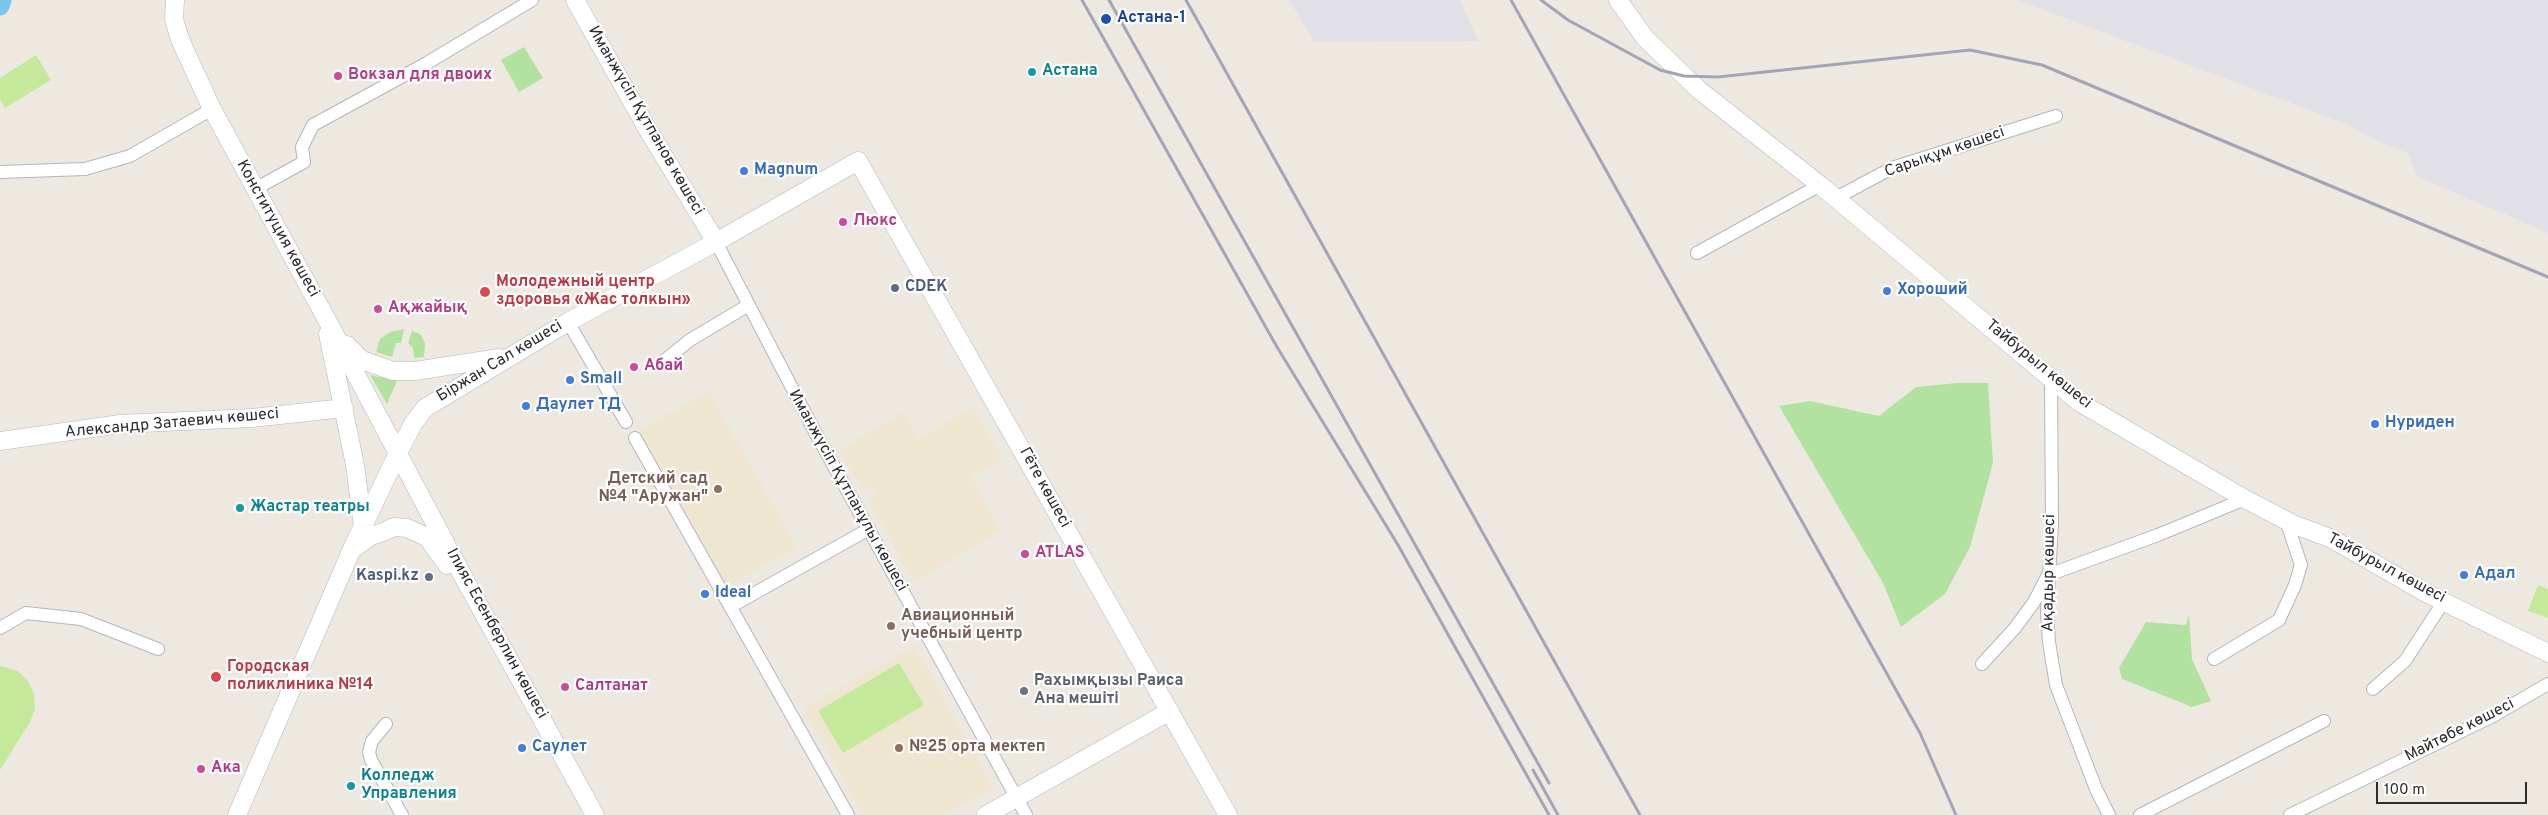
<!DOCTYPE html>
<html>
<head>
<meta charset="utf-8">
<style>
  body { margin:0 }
  #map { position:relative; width:2548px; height:815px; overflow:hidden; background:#eee9e0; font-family:Overpass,sans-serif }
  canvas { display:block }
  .scale { position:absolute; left:2376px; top:782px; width:151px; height:22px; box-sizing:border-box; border:2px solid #2d2d2d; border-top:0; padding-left:6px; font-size:15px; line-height:18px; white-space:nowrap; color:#2d2d2d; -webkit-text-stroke:4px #fff; paint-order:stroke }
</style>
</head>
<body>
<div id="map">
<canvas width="2548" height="815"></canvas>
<div class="scale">100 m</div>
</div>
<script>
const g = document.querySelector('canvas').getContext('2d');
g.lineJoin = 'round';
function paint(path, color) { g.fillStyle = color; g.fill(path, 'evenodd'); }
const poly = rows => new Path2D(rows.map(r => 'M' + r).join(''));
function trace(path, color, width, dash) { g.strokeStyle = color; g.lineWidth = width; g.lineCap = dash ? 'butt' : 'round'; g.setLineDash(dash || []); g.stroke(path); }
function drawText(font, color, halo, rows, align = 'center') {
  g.font = font + ' Overpass,sans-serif'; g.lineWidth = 4.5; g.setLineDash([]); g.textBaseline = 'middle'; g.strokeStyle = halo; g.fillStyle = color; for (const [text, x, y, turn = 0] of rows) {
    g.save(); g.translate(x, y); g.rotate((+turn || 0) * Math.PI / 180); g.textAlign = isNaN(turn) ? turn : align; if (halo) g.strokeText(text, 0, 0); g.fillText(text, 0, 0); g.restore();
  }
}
const industrial = poly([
  [1289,0,1460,0,1478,41,1314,42],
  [2017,0,2548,0,2548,233,2418,177,2407,153,2375,140,2349,125]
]);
const education = poly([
  [709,391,797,547,726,587,638,431],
  [973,407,1003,459,971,477,1001,530,915,583,868,500,876,495,871,485,862,490,839,450,904,412,919,438],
  [915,646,994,788,944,815,863,815,803,708]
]);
const green = poly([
  [524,47,543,78,519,92,501,60],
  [404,329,401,343,396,343,392,357,376,352,380,339,390,332],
  [412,331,420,334,425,343,424,357,414,358,413,348,408,343],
  [370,375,397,381,387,404],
  [1957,383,1988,383,1993,463,1970,547,1945,594,1901,627,1883,583,1779,406,1810,401,1879,416,1916,387],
  [2189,615,2192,659,2211,701,2192,707,2122,679,2119,668,2146,622,2186,625]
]);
const pitch = poly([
  [36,55,51,80,5,108,0,100,0,78],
  [2538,585,2548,589,2548,618,2528,611],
  [899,663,924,705,843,753,818,711],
  [0,666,18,671,28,681,34,694,35,709,30,722,0,770]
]);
const river = poly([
  [0,6,2,0]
]);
const street = poly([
  [0,172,85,169,130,156,212,109],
  [255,189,304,162,302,147,313,125,427,63,532,0],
  [1836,198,1892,168,2056,116],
  [716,242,815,432,1026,815],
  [1697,253,1820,185],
  [568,322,626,422],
  [664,361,690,340,747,306],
  [2051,380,2052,525,2047,611,2049,642,2056,685,2096,789,2109,815],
  [635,438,848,815],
  [730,607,869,529],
  [0,628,26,613,81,619,158,649],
  [2214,659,2279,620,2295,585,2301,565,2286,520],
  [1982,664,2015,628,2034,602,2048,575,2158,535,2245,499],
  [2373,689,2405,661,2444,601],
  [386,724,372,741,369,752,371,760,402,815],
  [2140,815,2324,721],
  [2290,815,2493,716,2548,684]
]);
const secondary = poly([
  [175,0,174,20,181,42,212,109,333,331,465,580,595,815],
  [575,0,648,130,716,242],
  [1618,0,1645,38,1699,90,1820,185,2079,402,2245,499,2295,525,2330,538,2426,593,2548,653],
  [328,334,355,465,363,527],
  [347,345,362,360,393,371,415,371,499,358],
  [0,441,120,424,252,418,344,408],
  [353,549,371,536,383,532,394,527,407,528,427,537,447,565],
  [237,815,352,549,398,453,413,424,425,408,568,322,716,242,858,161,1228,815],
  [986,815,1170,711]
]);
const rail = poly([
  [1082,0,1277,347,1398,545,1549,815],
  [1109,0,1549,783],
  [1186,0,1640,815],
  [1511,0,1920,733,1956,815],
  [1541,0,1568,20,1660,70,1684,76,1718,77,1970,50,2042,65,2548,277],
  [1533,770,1558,815]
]);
const markers = [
  [1106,19,6,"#1a4fb4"],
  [1032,72,5,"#0f9aa8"],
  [338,76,5,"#d1479c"],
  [744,171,5,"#3f7fe0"],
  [843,222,5,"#d1479c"],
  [895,288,5,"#5c6f8a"],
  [1887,291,5,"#3f7fe0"],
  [485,292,6,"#e0444e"],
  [378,309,5,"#d1479c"],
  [634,367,5,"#d1479c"],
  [570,380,5,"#3f7fe0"],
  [526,406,5,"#3f7fe0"],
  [2375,424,5,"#3f7fe0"],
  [718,489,5,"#8d6e63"],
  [240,508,5,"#0f9aa8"],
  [1025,554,5,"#d1479c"],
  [2464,575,5,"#3f7fe0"],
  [429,577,5,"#5c6f8a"],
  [705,594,5,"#3f7fe0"],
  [891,626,5,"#8d6e63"],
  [216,677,6,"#e0444e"],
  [565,687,5,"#d1479c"],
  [1024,691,5,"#6b7280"],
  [522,748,5,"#3f7fe0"],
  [899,748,5,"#8d6e63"],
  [201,769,5,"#d1479c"],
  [351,786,5,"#0f9aa8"]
];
const transitNames = [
  ["Астана-1",1117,19]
];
const cultureNames = [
  ["Астана",1042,72],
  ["Жастар театры",250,508],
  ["Колледж",361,777],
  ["Управления",361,795]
];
const hotelNames = [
  ["Вокзал для двоих",348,76],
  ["Люкс",853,222],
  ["Ақжайық",388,309],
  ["Абай",644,367],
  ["ATLAS",1035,554],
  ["Салтанат",575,687],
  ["Ака",211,769]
];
const streetNames = [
  ["Иманжүсіп Құтпанов көшесі",645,121,60],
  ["Сарықұм көшесі",1945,153,-19],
  ["Конституция көшесі",277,229,61],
  ["Біржан Сал көшесі",500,362,-31],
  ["Тайбурыл көшесі",2038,365,39],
  ["Александр Затаевич көшесі",172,424,-5],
  ["Гёте көшесі",1044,488,61],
  ["Иманжүсіп Құтпанұлы көшесі",847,491,61],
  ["Тайбурыл көшесі",2386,569,28],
  ["Ақадыр көшесі",2050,573,-89],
  ["Ілияс Есенберлин көшесі",496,634,61],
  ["Майтөбе көшесі",2460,731,-27]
];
const shopNames = [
  ["Magnum",754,171],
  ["Хороший",1897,291],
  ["Small",580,380],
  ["Даулет ТД",536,406],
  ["Нуриден",2385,424],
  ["Адал",2474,575],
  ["Ideal",715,594],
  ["Саулет",532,748]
];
const healthNames = [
  ["Молодежный центр",496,283],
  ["здоровья «Жас толкын»",496,301],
  ["Городская",227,668],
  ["поликлиника №14",227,686]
];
const serviceNames = [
  ["CDEK",905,288],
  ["Kaspi.kz",419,577,"right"]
];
const educationNames = [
  ["Детский сад",708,480,"right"],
  ["№4 \"Аружан\"",708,498,"right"],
  ["Авиационный",901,617],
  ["учебный центр",901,635],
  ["№25 орта мектеп",909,748]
];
const worshipNames = [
  ["Рахымқызы Раиса",1034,682],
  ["Ана мешіті",1034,700]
];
paint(industrial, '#e2e0e7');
paint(education, '#efe6d1');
paint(green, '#b2e29f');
paint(pitch, '#c4e99b');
trace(river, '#77c7ec', 19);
trace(street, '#b3b5c0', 14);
trace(secondary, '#b3b5c0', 19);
trace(street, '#fff', 12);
trace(secondary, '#fff', 18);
trace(rail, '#a3a4b6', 3);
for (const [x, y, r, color] of markers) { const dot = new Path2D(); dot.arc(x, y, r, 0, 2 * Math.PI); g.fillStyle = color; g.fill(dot); trace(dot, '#fff', 2); }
drawText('bold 16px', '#164399', '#fff', transitNames, 'left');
drawText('bold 16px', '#0d838f', '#fff', cultureNames, 'left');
drawText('bold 16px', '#b23c85', '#fff', hotelNames, 'left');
drawText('16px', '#2d2d2d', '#fff', streetNames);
drawText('bold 16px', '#366cbe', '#fff', shopNames, 'left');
drawText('bold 16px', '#be3a42', '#fff', healthNames, 'left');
drawText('bold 16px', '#4e5e75', '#fff', serviceNames, 'left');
drawText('bold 16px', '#785e54', '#fff', educationNames, 'left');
drawText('bold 16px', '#5b616d', '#fff', worshipNames, 'left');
</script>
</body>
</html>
